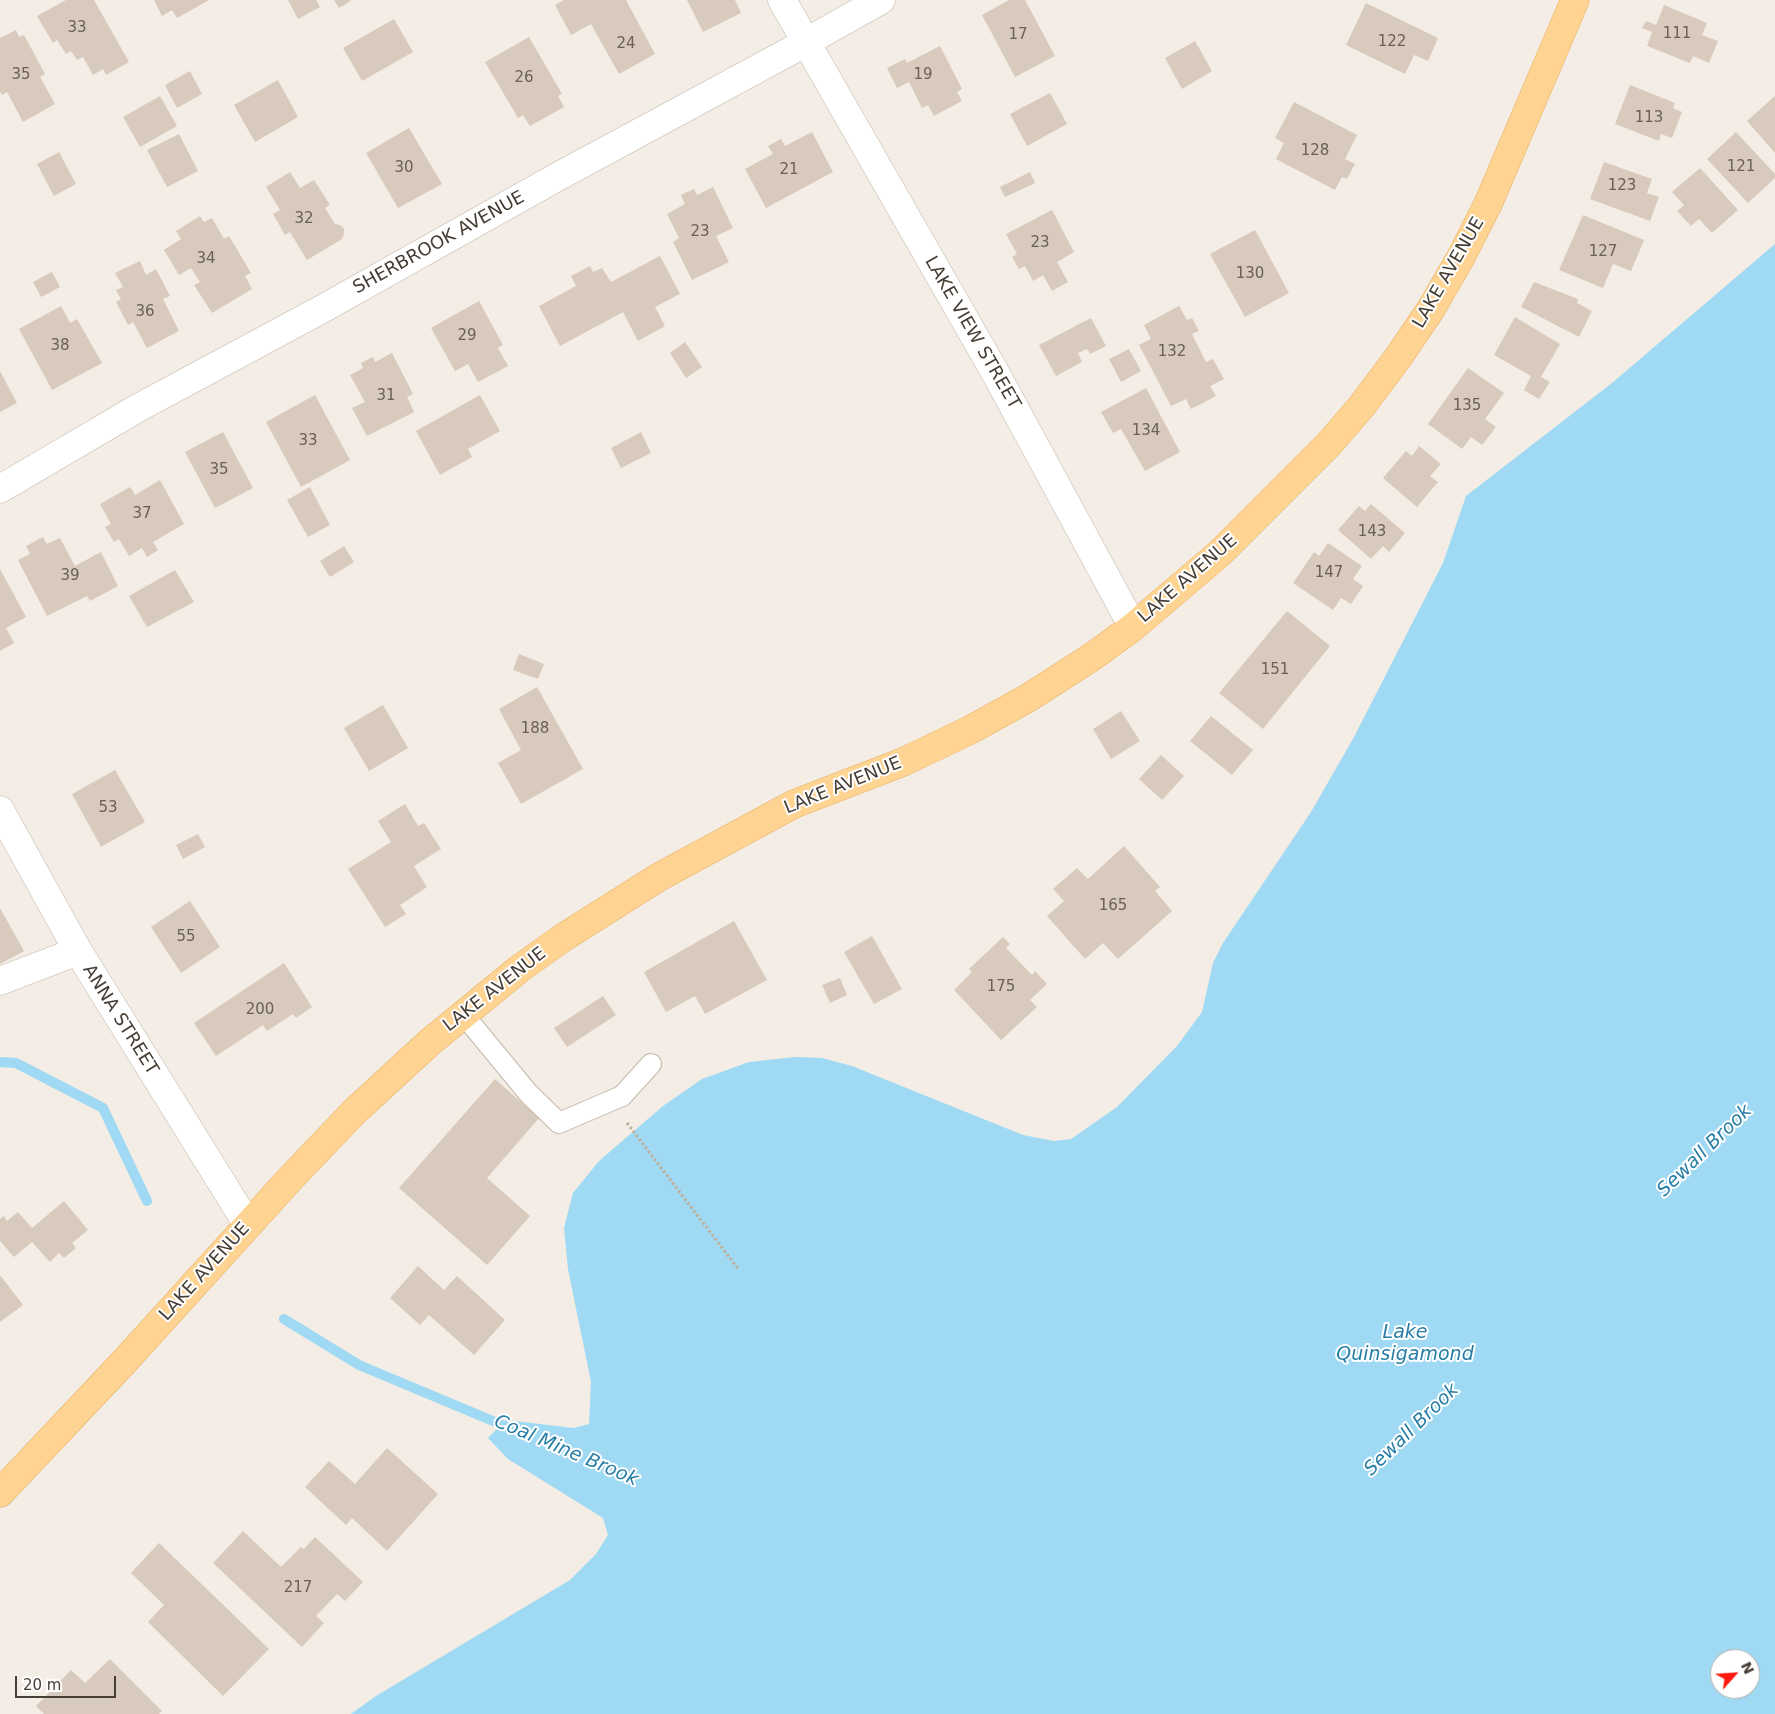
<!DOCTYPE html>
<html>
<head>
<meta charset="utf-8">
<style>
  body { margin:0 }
  #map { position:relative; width:1775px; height:1714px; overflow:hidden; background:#f3ede5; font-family:"DejaVu Sans",sans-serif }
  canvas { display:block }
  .north { position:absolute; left:1710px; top:1649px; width:50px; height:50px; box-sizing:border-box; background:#fff; border:1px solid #b5b1ae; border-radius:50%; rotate:64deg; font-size:14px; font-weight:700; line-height:20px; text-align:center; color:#463d34 }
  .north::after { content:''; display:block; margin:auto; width:18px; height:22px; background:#ff1a10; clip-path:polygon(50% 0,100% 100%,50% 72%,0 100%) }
  .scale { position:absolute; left:15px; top:1676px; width:101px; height:22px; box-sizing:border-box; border:2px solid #463d34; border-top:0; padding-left:6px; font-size:15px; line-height:18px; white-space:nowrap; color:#463d34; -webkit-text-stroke:4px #fff; paint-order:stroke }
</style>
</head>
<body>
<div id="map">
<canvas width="1775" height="1714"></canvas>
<div class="north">N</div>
<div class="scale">20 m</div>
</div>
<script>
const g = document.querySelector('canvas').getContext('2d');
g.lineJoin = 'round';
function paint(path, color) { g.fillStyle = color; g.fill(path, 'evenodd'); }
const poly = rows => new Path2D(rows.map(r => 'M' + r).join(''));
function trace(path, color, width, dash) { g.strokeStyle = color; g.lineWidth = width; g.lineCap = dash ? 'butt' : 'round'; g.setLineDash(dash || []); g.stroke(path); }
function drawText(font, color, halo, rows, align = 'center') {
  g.font = font + ' "DejaVu Sans",sans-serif'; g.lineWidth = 4; g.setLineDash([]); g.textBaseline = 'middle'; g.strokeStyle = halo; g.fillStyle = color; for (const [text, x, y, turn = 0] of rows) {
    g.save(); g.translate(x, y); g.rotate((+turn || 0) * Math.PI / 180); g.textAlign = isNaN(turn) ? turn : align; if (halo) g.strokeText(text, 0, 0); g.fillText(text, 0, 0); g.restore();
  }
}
const water = poly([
  [1775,244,1775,1714,351,1714,376,1696,570,1580,596,1554,608,1535,603,1518,508,1459,488,1438,506,1420,574,1428,589,1424,591,1382,568,1269,564,1228,573,1193,599,1161,663,1106,702,1079,749,1062,795,1057,822,1058,852,1066,1023,1135,1054,1141,1071,1139,1117,1107,1177,1046,1202,1012,1213,963,1223,943,1311,812,1354,737,1443,563,1466,496,1612,383],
  [1720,1659,1750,1659,1750,1689,1720,1689]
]);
const stream = poly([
  [0,1062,16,1063,103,1108,147,1201],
  [284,1319,359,1365,512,1429]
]);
const building = poly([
  [66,0,94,0,129,62,106,75,103,69,93,75,83,57,77,60,71,51,66,54,57,40,53,43,37,16],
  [154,0,209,0,177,18,172,10,162,16],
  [288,0,316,0,320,7,298,19],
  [334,0,350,0,351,1,339,8],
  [564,0,626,0,655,54,619,74,591,24,571,35,555,5],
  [687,0,735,0,741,13,703,32],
  [1009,0,1025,0,1055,56,1015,77,982,15],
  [1366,3,1438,38,1428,61,1414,55,1405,74,1346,45],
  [1664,5,1707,23,1702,35,1718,41,1709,63,1693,56,1690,63,1647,46,1652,32,1642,28,1646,21,1656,25],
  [394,19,413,52,362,81,343,48],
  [16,30,19,37,24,35,45,74,40,77,55,104,23,122,7,92,2,95,0,92,0,38],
  [529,37,562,94,558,96,564,107,530,126,523,115,518,118,485,62],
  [1195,41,1212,71,1182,89,1165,58],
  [940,46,962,89,957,92,962,101,934,116,928,105,922,108,909,82,897,88,887,68,905,59,907,63],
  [190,71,202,94,177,108,165,85],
  [278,80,298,117,255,142,234,105],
  [1630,85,1675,103,1673,108,1682,112,1672,138,1661,134,1659,141,1615,124],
  [1050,93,1067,124,1027,146,1010,114],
  [160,96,177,126,140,147,123,117],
  [1775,96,1775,153,1747,121],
  [1294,102,1357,135,1345,159,1355,164,1347,179,1342,177,1335,190,1276,159,1284,143,1275,138],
  [409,128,442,184,398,208,366,153],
  [812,132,833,172,766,208,745,169,773,154,768,146,781,139,785,146],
  [1736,132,1775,174,1775,178,1748,203,1707,159],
  [179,134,198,171,167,187,147,150],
  [59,152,76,184,54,196,37,164],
  [1604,162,1652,179,1647,193,1659,197,1650,221,1590,199],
  [1700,168,1738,210,1712,233,1699,219,1691,226,1677,211,1684,205,1672,192],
  [290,172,300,188,314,180,330,205,325,208,335,224,340,225,344,229,344,234,342,239,307,260,290,232,285,235,273,214,280,210,266,187],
  [1030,172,1035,183,1005,197,1000,187],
  [713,187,733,228,716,236,729,262,692,280,673,242,679,238,667,214,685,204,681,195,694,189,697,195],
  [1052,210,1074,252,1057,262,1068,282,1052,291,1043,275,1033,281,1025,266,1019,269,1012,257,1017,254,1006,234],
  [1583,215,1644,240,1631,271,1613,264,1603,288,1559,270],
  [200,216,204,222,212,218,224,239,229,236,251,273,245,276,252,289,212,313,194,285,200,282,191,268,179,275,164,250,181,239,176,231],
  [1255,230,1289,293,1245,317,1210,254],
  [660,256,680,294,655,307,665,326,638,341,623,312,560,346,539,306,576,286,571,276,590,266,593,272,602,268,611,282],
  [140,261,146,275,156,269,170,296,163,299,179,331,147,348,133,322,128,325,116,302,121,299,116,290,123,287,115,273],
  [52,272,60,287,41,297,33,282],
  [1534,282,1578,299,1577,303,1592,311,1579,337,1521,307],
  [479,301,503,345,498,348,508,366,478,382,468,364,455,371,431,328],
  [61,306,70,323,77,319,102,363,52,390,19,329],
  [1179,306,1187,320,1192,318,1199,331,1192,334,1206,362,1213,359,1224,379,1210,386,1216,396,1191,409,1186,399,1171,406,1139,345,1151,339,1144,325],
  [1515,317,1560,344,1541,377,1550,382,1539,399,1524,390,1531,376,1494,355],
  [1091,318,1106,346,1090,354,1087,349,1078,353,1082,362,1056,376,1039,345],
  [685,342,702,367,686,378,670,353],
  [1129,349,1141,371,1121,382,1109,359],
  [392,353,413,394,407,397,414,412,367,436,352,408,365,402,350,375,363,368,361,363,373,357,375,362],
  [1468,368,1504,393,1485,419,1496,427,1482,445,1471,437,1462,449,1428,424],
  [0,371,17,403,0,412],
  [1146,388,1180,452,1145,471,1121,429,1113,433,1101,412],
  [315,395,350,460,301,487,266,422],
  [480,395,500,431,468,449,472,457,440,475,416,431],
  [223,432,253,488,215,508,185,452],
  [641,432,651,453,621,468,611,448],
  [1419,446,1441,464,1430,476,1438,482,1417,507,1383,478,1406,451,1412,456],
  [160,480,184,524,153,542,158,550,147,557,142,548,129,556,119,539,114,542,105,527,111,524,100,504,130,487,135,495],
  [310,487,330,525,308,537,287,500],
  [1371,504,1405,533,1389,552,1383,546,1371,559,1338,530,1359,506,1365,511],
  [43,537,47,544,60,538,75,566,101,552,118,586,90,601,87,596,47,616,18,560,30,554,26,546],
  [1328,543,1362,566,1353,579,1363,586,1351,604,1341,598,1333,610,1293,583,1314,552,1319,556],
  [344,546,354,562,330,577,320,561],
  [0,569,26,617,6,628,14,643,0,651],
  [175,570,194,602,147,627,129,596],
  [1287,611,1330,646,1263,729,1219,693],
  [519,654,544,664,538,679,513,670],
  [537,687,583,769,521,804,498,763,521,750,499,709],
  [383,705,408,748,369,771,344,728],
  [1121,711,1140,741,1111,759,1093,729],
  [1211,716,1253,750,1232,775,1190,741],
  [1161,755,1184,776,1162,800,1139,779],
  [115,770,145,822,101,847,72,794],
  [405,804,418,826,424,823,441,849,414,866,427,887,400,905,406,914,385,927,348,869,391,842,378,821],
  [198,834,205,847,183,859,176,845],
  [1124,846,1160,887,1155,891,1172,911,1118,959,1103,943,1085,959,1047,916,1064,901,1053,889,1077,868,1088,879],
  [190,901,220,947,181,973,151,927],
  [0,908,24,951,0,964],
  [734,921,767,980,705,1014,695,996,666,1012,644,972],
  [872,936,902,989,874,1004,844,952],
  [1003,937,1010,944,1006,948,1032,975,1035,971,1047,984,1030,1000,1037,1007,1001,1040,954,990,972,972,969,969],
  [284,963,312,1007,296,1018,293,1014,267,1031,263,1025,216,1056,194,1023],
  [840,978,847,995,830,1003,822,985],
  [603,996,616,1015,567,1047,554,1028],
  [495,1079,539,1118,487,1178,530,1216,487,1265,399,1188],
  [64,1201,88,1230,72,1243,76,1248,64,1258,59,1253,50,1262,32,1242,14,1257,0,1241,0,1219,4,1216,7,1221,18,1212,32,1228],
  [418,1266,444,1290,457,1276,505,1320,474,1355,429,1315,420,1325,390,1298],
  [0,1275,23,1305,0,1322],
  [387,1448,438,1494,387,1551,352,1518,346,1525,305,1487,329,1461,355,1484],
  [243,1531,281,1567,301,1547,304,1549,315,1537,363,1582,345,1601,337,1594,316,1616,324,1623,302,1647,213,1563],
  [159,1543,269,1649,223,1696,148,1622,164,1605,131,1573],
  [110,1659,162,1711,159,1714,44,1714,36,1706,71,1670,85,1683]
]);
const path = poly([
  [627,1123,739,1270]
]);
const service = poly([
  [463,1014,529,1094,559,1123,622,1096,651,1064]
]);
const minor = poly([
  [782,0,996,374,1133,627],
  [0,489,138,408,324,308,559,176,783,55,881,0],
  [0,810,78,951,248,1225],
  [0,981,78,951]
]);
const primary = poly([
  [0,1493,123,1363,290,1179,354,1112,430,1042,519,969,564,937,659,877,794,804,903,762,970,730,1028,698,1092,657,1133,627,1220,553,1329,444,1361,407,1397,359,1431,309,1461,257,1488,204,1575,0]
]);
const numberNames = [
  ["33",77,28],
  ["111",1677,34],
  ["17",1018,35],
  ["122",1392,42],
  ["24",626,44],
  ["35",21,75],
  ["19",923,75],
  ["26",524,78],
  ["113",1649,118],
  ["128",1315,151],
  ["121",1741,167],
  ["30",404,168],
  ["21",789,170],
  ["123",1622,186],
  ["32",304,219],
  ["23",700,232],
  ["23",1040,243],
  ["127",1603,252],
  ["34",206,259],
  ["130",1250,274],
  ["36",145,312],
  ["29",467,336],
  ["38",60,346],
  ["132",1172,352],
  ["31",386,396],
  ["135",1467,406],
  ["134",1146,431],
  ["33",308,441],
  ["35",219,470],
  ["37",142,514],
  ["143",1372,532],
  ["147",1329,573],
  ["39",70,576],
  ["151",1275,670],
  ["188",535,729],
  ["53",108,808],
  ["165",1113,906],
  ["55",186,937],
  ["175",1001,987],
  ["200",260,1010],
  ["217",298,1588]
];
const streetNames = [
  ["SHERBROOK AVENUE",439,243,-29],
  ["LAKE AVENUE",1449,273,-60],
  ["LAKE VIEW STREET",972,333,60],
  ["LAKE AVENUE",1188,579,-41],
  ["LAKE AVENUE",843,786,-22],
  ["LAKE AVENUE",495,990,-38],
  ["ANNA STREET",120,1020,58],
  ["LAKE AVENUE",205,1272,-48]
];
const waterNames = [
  ["Sewall Brook",1705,1151,-44],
  ["Lake",1405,1333],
  ["Quinsigamond",1405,1355],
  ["Sewall Brook",1412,1430,-44],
  ["Coal Mine Brook",566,1451,23]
];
paint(water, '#9fd9f3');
trace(stream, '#9fd9f3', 10);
paint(building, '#d8cabd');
trace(service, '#c2b7aa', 22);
trace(minor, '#c2b7aa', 29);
trace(primary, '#e8af5f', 29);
trace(path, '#c1ae98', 3, [2.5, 2.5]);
trace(service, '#fff', 20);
trace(minor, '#fff', 28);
trace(primary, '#ffd492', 28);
drawText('15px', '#6a6056', null, numberNames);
drawText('18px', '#463d34', '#fff', streetNames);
drawText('italic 19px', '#287ea5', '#fff', waterNames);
</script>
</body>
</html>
